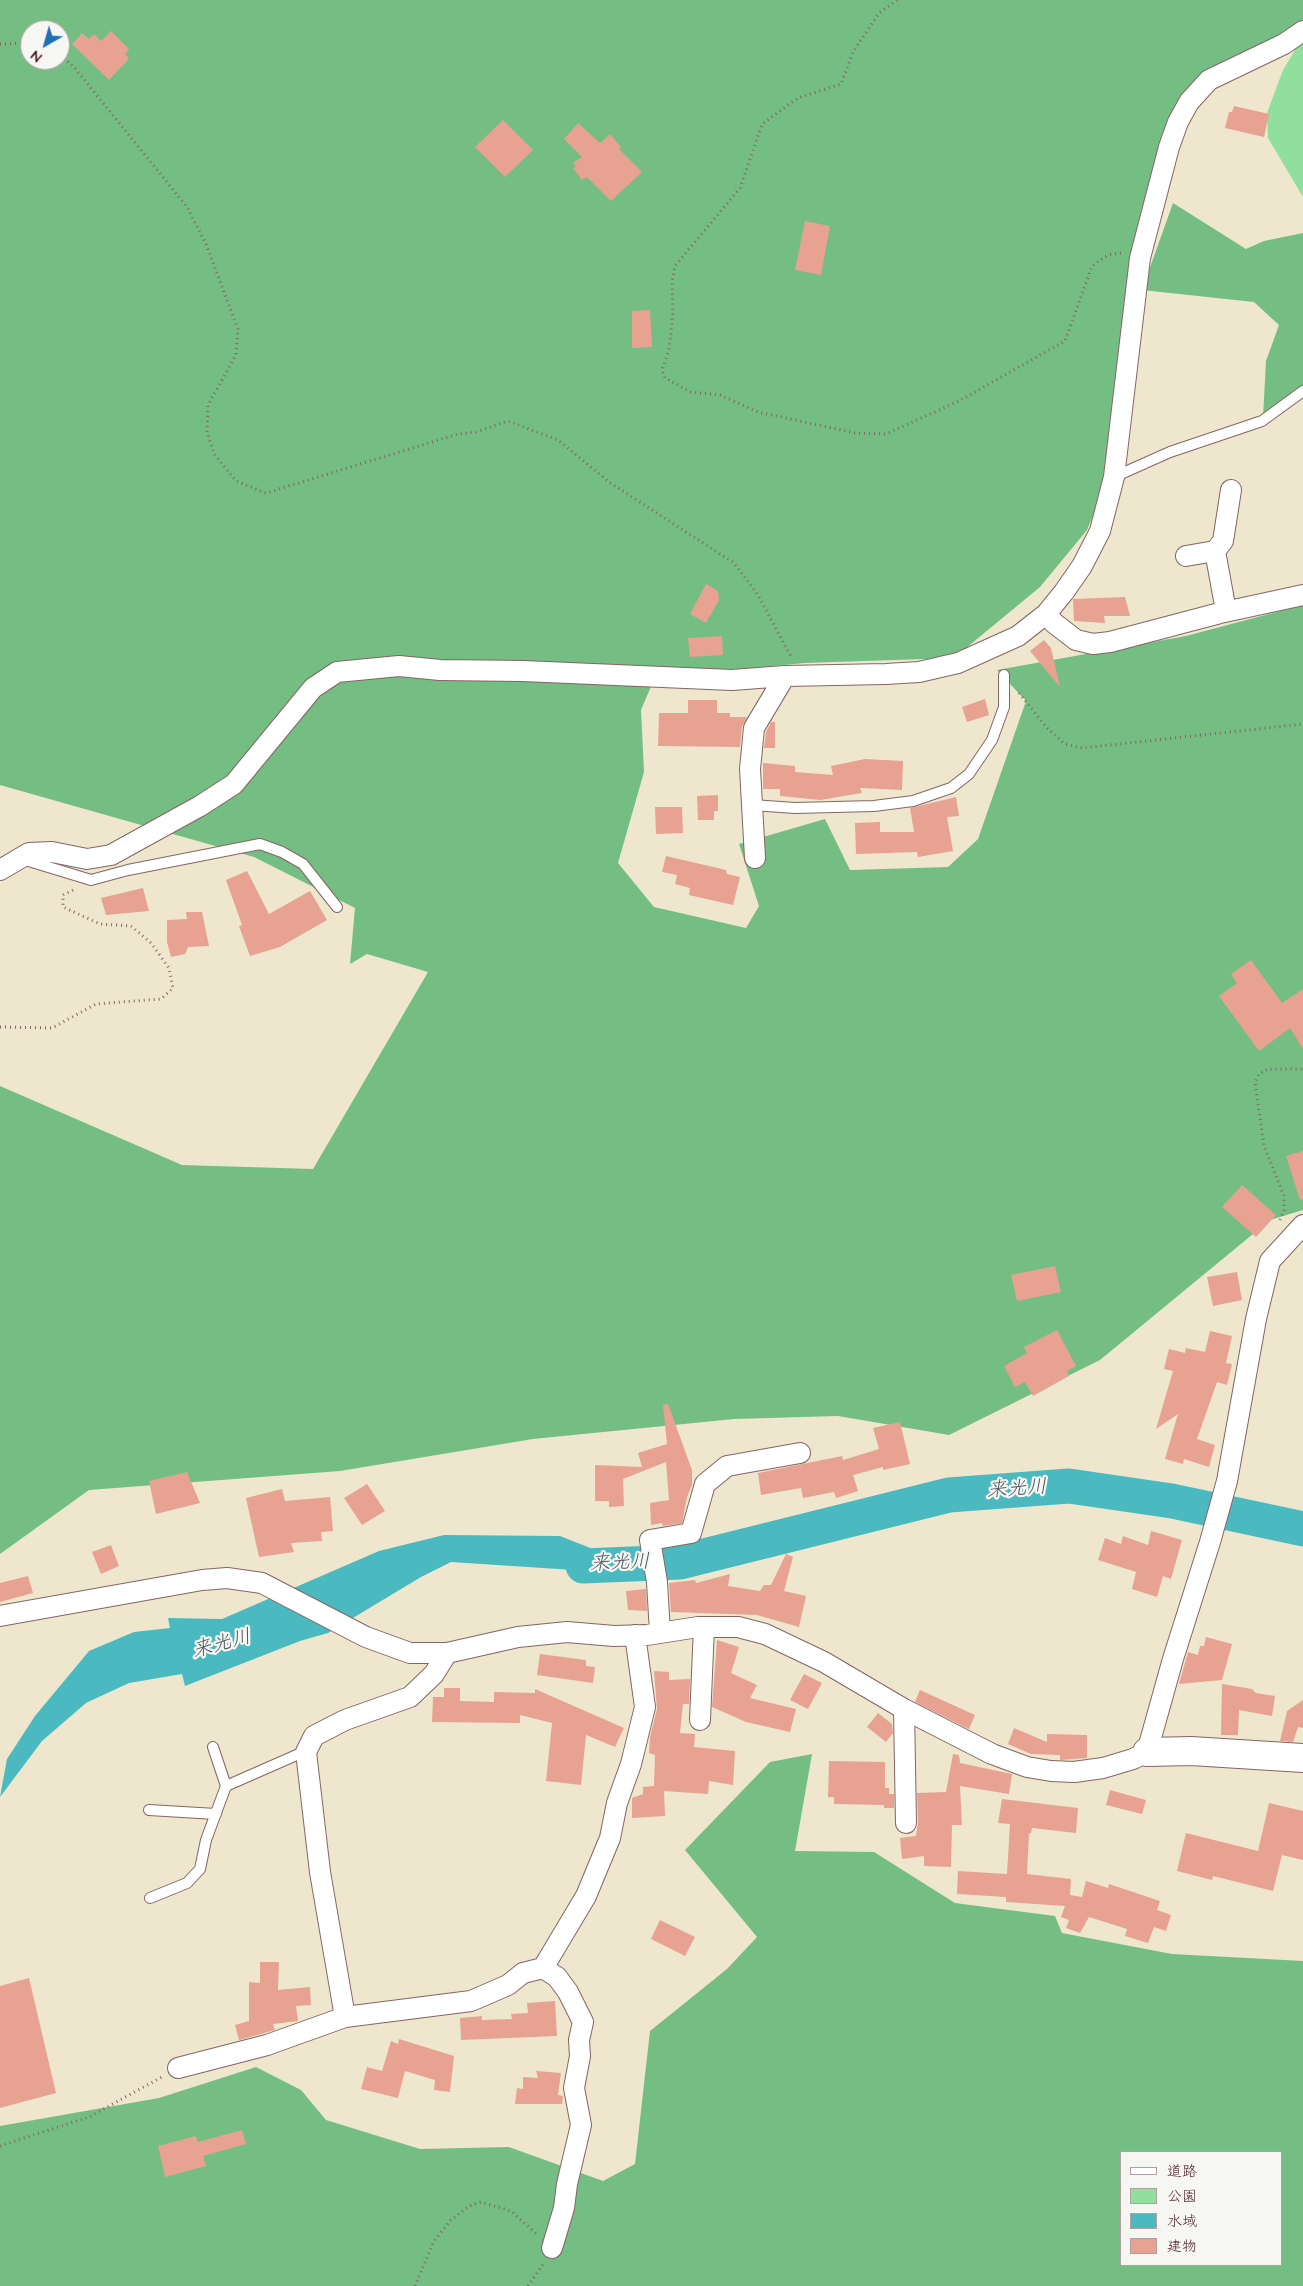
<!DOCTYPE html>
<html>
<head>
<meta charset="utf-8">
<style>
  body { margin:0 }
  #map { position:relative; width:1303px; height:2286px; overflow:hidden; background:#eee7ce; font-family:"Architects Daughter","Klee One",sans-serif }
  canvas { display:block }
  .legend { position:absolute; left:1120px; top:2151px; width:162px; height:115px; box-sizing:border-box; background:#f6f6f2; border:1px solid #b1a0a2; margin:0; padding:6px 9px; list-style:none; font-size:15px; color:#4a1f2b }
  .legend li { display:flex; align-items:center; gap:10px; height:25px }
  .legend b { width:25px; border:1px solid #b1a0a2 }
  .north { position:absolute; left:20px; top:20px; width:50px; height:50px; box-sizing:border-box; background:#f6f6f2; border:1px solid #b1a0a2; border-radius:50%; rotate:218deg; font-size:14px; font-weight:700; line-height:20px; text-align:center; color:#4a1f2b }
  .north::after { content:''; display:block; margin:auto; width:18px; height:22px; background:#1f6fb2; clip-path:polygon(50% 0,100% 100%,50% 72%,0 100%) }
</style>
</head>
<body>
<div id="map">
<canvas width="1303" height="2286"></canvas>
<ul class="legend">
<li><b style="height:6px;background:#fff"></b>道路</li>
<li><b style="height:14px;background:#91df9d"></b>公園</li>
<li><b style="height:14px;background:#4bbac0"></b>水域</li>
<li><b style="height:14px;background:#e7a292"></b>建物</li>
</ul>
<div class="north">N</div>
</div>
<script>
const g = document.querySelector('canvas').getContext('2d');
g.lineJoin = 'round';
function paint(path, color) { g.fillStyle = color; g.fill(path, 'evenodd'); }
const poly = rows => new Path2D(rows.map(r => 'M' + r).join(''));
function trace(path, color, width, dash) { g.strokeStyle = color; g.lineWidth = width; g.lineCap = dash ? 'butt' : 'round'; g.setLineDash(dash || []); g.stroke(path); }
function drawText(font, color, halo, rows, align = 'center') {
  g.font = font + ' "Architects Daughter","Klee One",sans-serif'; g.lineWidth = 4.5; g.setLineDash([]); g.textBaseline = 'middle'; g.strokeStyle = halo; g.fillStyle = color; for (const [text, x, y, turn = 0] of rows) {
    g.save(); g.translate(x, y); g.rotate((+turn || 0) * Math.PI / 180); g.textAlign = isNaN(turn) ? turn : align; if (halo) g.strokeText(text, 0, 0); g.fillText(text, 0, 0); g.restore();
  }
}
const green = poly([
  [1303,41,1303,197,1268,138,1267,113,1283,70,1298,45]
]);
const forest = poly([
  [0,0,1303,0,1303,27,1181,104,1136,300,1120,451,1087,530,1040,587,954,658,805,663,655,677,641,710,644,772,618,863,654,907,746,928,759,906,739,844,825,819,850,870,948,867,978,839,1026,701,997,670,1186,636,1303,605,1303,1210,1270,1220,1100,1360,949,1435,838,1416,734,1419,533,1439,340,1471,89,1490,0,1554,0,1086,182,1165,313,1169,428,972,367,954,350,964,355,908,254,857,0,785],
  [30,30,60,30,60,60,30,60],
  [1173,203,1246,249,1264,241,1303,233,1303,389,1263,417,1266,361,1279,325,1254,302,1142,290],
  [812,1754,795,1851,874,1852,955,1903,1055,1916,1062,1933,1172,1954,1303,1961,1303,2286,0,2286,0,2126,159,2098,256,2067,301,2090,326,2120,420,2149,509,2147,603,2181,635,2164,650,2031,727,1969,757,1937,685,1850,770,1762],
  [1122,2152,1282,2152,1282,2265,1122,2265]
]);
const water = poly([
  [444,1535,560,1536,631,1564,619,1573,451,1562,421,1577,328,1633,300,1641,185,1686,182,1674,129,1683,86,1703,42,1741,0,1797,7,1759,35,1716,89,1651,134,1632,170,1628,168,1618,222,1619,379,1551]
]);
const river = poly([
  [583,1566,680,1562,949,1495,1069,1486,1172,1501,1303,1529]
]);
const building = poly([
  [111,31,129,49,125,54,129,59,109,80,72,44,82,33,89,39,94,34,101,41],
  [1234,106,1269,114,1264,137,1225,128,1229,112,1232,112],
  [503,120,533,150,505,177,475,147],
  [578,123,600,143,610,134,621,147,619,149,642,172,611,201,587,177,582,180,573,168,576,166,573,163,582,157,564,139],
  [805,221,830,226,821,275,795,270],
  [650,310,652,347,632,348,632,311],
  [706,584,718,591,719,600,706,623,690,614],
  [1125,597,1130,616,1104,616,1105,623,1074,621,1073,599],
  [722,636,723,655,690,657,688,638],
  [1044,640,1051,648,1060,687,1030,651],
  [985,699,989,715,967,722,962,707],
  [688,700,717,700,717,713,730,713,730,717,747,717,742,727,740,747,658,746,659,713,688,713],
  [771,722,775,722,775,748,764,748,766,732],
  [865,759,903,761,902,790,860,788,862,793,820,800,780,796,780,789,763,789,763,763,795,766,795,772,833,775,831,766],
  [718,795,718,811,714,811,714,820,698,820,697,796],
  [956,797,959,816,947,817,953,851,918,857,917,852,856,854,855,823,880,822,880,832,914,832,910,808],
  [655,807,682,807,683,833,656,834],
  [666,856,726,870,727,874,740,877,733,905,689,895,690,888,675,884,677,875,662,872],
  [247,871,269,914,310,891,327,920,280,947,250,956,239,926,242,925,226,880],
  [143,888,149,911,106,915,101,898],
  [186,912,202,912,209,946,188,947,185,954,171,957,167,942,167,920,187,919],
  [1251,960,1282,1003,1303,989,1303,1049,1290,1028,1259,1051,1219,996,1237,983,1231,974],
  [1303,1151,1303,1199,1300,1200,1286,1156],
  [1242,1185,1276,1215,1256,1237,1222,1207],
  [1055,1266,1061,1292,1017,1301,1011,1275],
  [1237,1272,1242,1300,1213,1306,1207,1277],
  [1057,1330,1076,1366,1067,1371,1069,1376,1033,1396,1025,1382,1015,1387,1004,1366,1027,1353,1024,1347],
  [1210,1331,1232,1336,1226,1363,1232,1364,1227,1385,1217,1382,1197,1439,1215,1445,1209,1467,1184,1459,1183,1464,1165,1459,1178,1414,1156,1429,1173,1371,1164,1369,1169,1349,1185,1353,1186,1348,1205,1352],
  [668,1404,692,1470,692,1485,687,1497,682,1523,663,1526,662,1523,651,1525,650,1503,669,1500,666,1462,623,1479,624,1506,609,1507,609,1501,595,1501,595,1465,642,1467,638,1453,667,1444,663,1405],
  [900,1422,910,1464,883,1470,883,1467,853,1475,858,1491,836,1498,834,1492,803,1498,801,1488,761,1495,758,1473,842,1456,843,1460,879,1449,873,1428],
  [187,1472,200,1503,156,1514,149,1481],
  [367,1484,385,1511,362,1525,344,1498],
  [282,1489,285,1501,330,1497,333,1531,321,1532,322,1541,291,1543,294,1552,259,1557,246,1498],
  [1151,1531,1182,1540,1171,1579,1163,1576,1157,1597,1132,1589,1136,1572,1098,1560,1105,1538,1121,1544,1123,1536,1148,1545],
  [111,1545,119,1566,101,1574,92,1552],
  [786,1554,793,1557,784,1591,806,1596,799,1627,757,1615,671,1612,669,1583,695,1580,696,1583,730,1574,728,1586,760,1591,764,1585,771,1585],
  [28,1576,33,1593,0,1602,0,1583],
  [646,1589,647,1611,628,1610,626,1591],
  [1206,1637,1232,1644,1222,1680,1179,1684,1188,1652,1198,1655,1200,1646,1204,1646],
  [717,1640,739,1647,731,1673,757,1685,750,1698,796,1709,790,1732,746,1722,712,1707],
  [540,1654,586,1660,586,1666,595,1667,593,1683,537,1675],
  [654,1671,669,1672,669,1680,690,1679,689,1704,683,1704,680,1733,695,1734,694,1747,735,1751,733,1785,709,1781,708,1794,664,1791,665,1816,632,1818,632,1798,643,1794,643,1787,654,1786,655,1755,649,1753,650,1737,657,1709],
  [804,1674,822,1683,808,1709,790,1700],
  [1222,1684,1252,1689,1256,1693,1275,1696,1272,1716,1239,1710,1238,1735,1221,1735],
  [444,1688,460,1688,460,1701,494,1702,494,1692,535,1693,535,1689,624,1728,615,1747,586,1735,581,1785,546,1781,552,1723,520,1715,520,1723,432,1722,433,1697,444,1697],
  [920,1690,975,1715,969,1729,915,1702],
  [1303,1700,1303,1728,1298,1727,1293,1742,1280,1741,1287,1711],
  [878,1713,892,1724,893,1733,886,1742,867,1727],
  [1014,1728,1047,1742,1047,1734,1087,1735,1087,1758,1060,1760,1060,1755,1031,1754,1008,1744],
  [953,1754,959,1755,960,1763,1012,1774,1009,1794,960,1786,962,1825,952,1825,951,1867,924,1866,924,1856,902,1859,900,1838,916,1836,918,1823,917,1793,946,1792],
  [829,1761,885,1762,885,1788,889,1788,889,1794,894,1794,894,1808,884,1808,884,1805,834,1804,834,1797,828,1797],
  [1110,1790,1146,1800,1142,1814,1106,1805],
  [1002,1799,1078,1808,1076,1833,1032,1828,1031,1833,1029,1833,1027,1874,1071,1879,1070,1895,1082,1897,1086,1881,1108,1888,1109,1884,1160,1901,1157,1910,1171,1915,1166,1931,1154,1927,1148,1943,1125,1936,1127,1929,1089,1917,1080,1933,1066,1928,1069,1920,1061,1917,1065,1906,1006,1902,1006,1897,957,1894,958,1871,1007,1874,1010,1824,998,1823],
  [1269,1803,1303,1811,1303,1860,1282,1855,1273,1891,1213,1876,1212,1880,1177,1871,1186,1833,1258,1851],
  [660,1920,695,1937,685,1956,651,1939],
  [260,1962,279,1962,278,1990,310,1987,311,2005,296,2006,298,2021,273,2024,275,2030,239,2040,235,2025,249,2021,249,1982,260,1983],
  [29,1978,56,2093,0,2108,0,1986],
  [555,2001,557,2036,461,2040,460,2018,482,2016,482,2020,512,2019,511,2014,528,2013,527,2003],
  [399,2039,454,2056,450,2092,434,2090,435,2080,405,2071,398,2098,361,2089,367,2067,382,2071,391,2041,398,2044],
  [536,2071,561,2073,558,2095,563,2096,562,2104,515,2104,517,2088,523,2089,523,2077,538,2078],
  [242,2130,246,2144,203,2156,206,2166,165,2177,158,2146,196,2136,198,2142]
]);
const path = poly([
  [897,0,879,13,853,52,841,84,798,98,762,124,740,188,675,266,672,281,673,313,669,350,662,370,665,378,691,392,720,395,758,412,855,433,886,434,959,401,1065,341,1092,266,1108,255,1121,253],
  [0,44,30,43],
  [60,55,74,67,187,207,206,244,238,329,236,355,208,405,207,432,214,454,236,481,266,493,458,434,476,432,508,421,558,440,609,482,734,563,758,595,790,655,789,658],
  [1019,693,1047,728,1065,744,1082,748,1303,724],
  [0,1027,52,1028,96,1004,161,999,173,988,169,968,151,943,131,926,100,924,63,907,63,895,73,890],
  [1280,1220,1284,1210,1284,1196,1264,1146,1255,1083,1259,1074,1268,1069,1303,1069],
  [0,2146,89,2117,162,2077],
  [415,2286,434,2241,451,2220,469,2206,481,2202,511,2211,537,2234],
  [528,2286,544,2263]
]);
const lane = poly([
  [1114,477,1170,452,1262,421,1303,391],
  [752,805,795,808,874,806,913,801,951,788,969,774,992,740,1004,707,1004,675],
  [22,859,91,880,128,870,260,844,282,852,303,864,337,907],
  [213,1747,226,1786],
  [149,1810,216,1814],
  [150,1898,187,1883,200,1869,206,1840,226,1786,308,1750]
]);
const street = poly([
  [1186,556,1215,551],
  [1226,611,1215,551,1223,541,1231,490],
  [1046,614,1054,623,1076,640,1093,644,1110,642,1220,613,1303,595],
  [755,858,750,769,754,728,785,676],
  [0,870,29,853,52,852,87,859,111,855,200,806,234,784,313,688,337,672,399,666,440,670,523,671,732,680,785,676,886,674,919,672,958,663,1018,636,1046,614,1064,592,1082,566,1100,531,1114,477,1140,258,1169,147,1178,122,1189,102,1209,80,1284,44,1303,31],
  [0,1616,202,1580,227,1578,262,1583,366,1637,410,1653,447,1653,518,1637,567,1632,614,1636,647,1635,698,1627,738,1627,765,1634,824,1662,904,1709,992,1754,1027,1767,1051,1771,1074,1772,1103,1768,1133,1759,1147,1752,1173,1659,1210,1542,1227,1481,1256,1319,1270,1261,1303,1225],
  [660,1633,657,1582,650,1540,691,1533,705,1484,727,1466,800,1453],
  [904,1709,906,1823],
  [700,1720,704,1627],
  [543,1968,586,1896,610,1838,617,1803,631,1764,645,1707,635,1635],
  [345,2017,320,1872,306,1752,314,1736,345,1720,410,1697,434,1674,447,1653],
  [178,2068,267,2045,345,2017,471,2001,508,1985,523,1973,543,1968,557,1977,568,1992,583,2022,579,2040,580,2056,574,2088,581,2125,567,2184,564,2208,552,2248]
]);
const secondary = poly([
  [1147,1752,1191,1751,1303,1758]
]);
const waterNames = [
  ["来光川",1017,1490,-4],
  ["来光川",620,1564,-2],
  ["来光川",222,1645,-15]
];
paint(green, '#91df9d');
paint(forest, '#74be84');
paint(water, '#4bbac0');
trace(river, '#4bbac0', 35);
paint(building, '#e7a292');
trace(lane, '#836564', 12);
trace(street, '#836564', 22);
trace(secondary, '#836564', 30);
trace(path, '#836564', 3, [1, 4]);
trace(lane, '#fff', 10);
trace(street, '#fff', 20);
trace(secondary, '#fff', 28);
drawText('italic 20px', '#4a555f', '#f6f6f2', waterNames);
</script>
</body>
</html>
